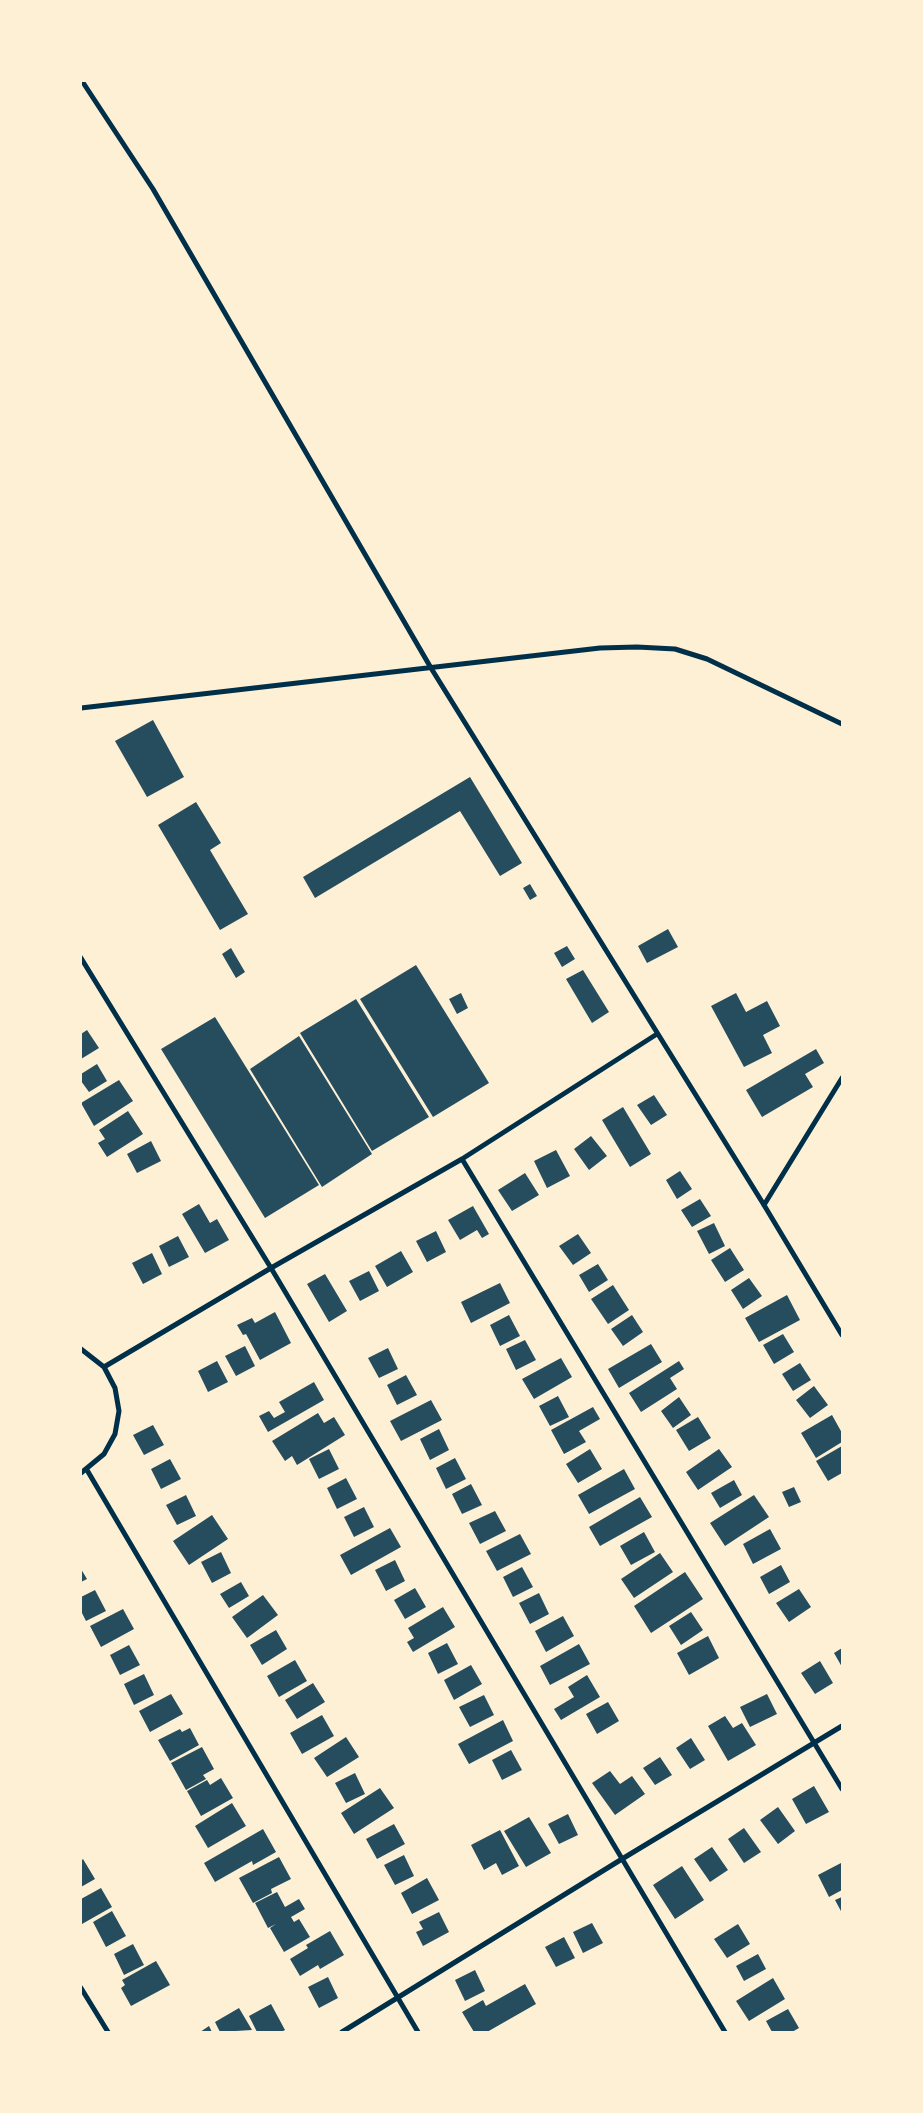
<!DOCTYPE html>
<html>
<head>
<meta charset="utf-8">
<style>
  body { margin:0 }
  #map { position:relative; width:923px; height:2113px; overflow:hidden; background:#fdf0d5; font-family:"Exo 2",sans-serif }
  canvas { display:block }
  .frame { position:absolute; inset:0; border:82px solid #fdf0d5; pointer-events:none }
</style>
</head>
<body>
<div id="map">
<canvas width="923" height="2113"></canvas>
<div class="frame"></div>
</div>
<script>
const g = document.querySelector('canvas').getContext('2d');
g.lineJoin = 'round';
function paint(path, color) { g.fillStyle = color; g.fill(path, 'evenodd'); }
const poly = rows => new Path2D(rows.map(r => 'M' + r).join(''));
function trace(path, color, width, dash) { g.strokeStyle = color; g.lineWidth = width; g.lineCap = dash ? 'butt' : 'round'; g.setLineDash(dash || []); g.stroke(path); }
const building = poly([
  [153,720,184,777,147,797,115,741],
  [470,777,522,863,500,876,460,811,315,898,303,877],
  [196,802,221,843,210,850,248,914,220,930,158,825],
  [530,884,537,896,530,900,523,888],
  [668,929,678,947,647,963,638,946],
  [567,946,575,959,562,967,554,953],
  [231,948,245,972,236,978,222,954],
  [416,965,489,1083,433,1117,360,999],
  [583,970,609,1012,592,1023,566,979],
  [461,993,468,1008,457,1014,449,999],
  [736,993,746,1012,767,1001,780,1026,763,1035,772,1053,744,1067,711,1006],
  [356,999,429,1117,372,1151,300,1033],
  [215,1017,319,1185,265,1218,161,1049],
  [87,1030,99,1048,81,1059,81,1034],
  [299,1036,372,1154,322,1187,250,1069],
  [816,1049,824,1063,805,1074,813,1087,762,1117,746,1090],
  [97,1064,107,1081,89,1092,81,1081,81,1074],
  [119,1080,133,1101,94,1126,81,1103],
  [654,1095,667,1115,651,1125,637,1105],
  [623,1107,651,1154,630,1167,602,1120],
  [128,1111,143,1134,107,1157,98,1143,105,1139,99,1130],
  [591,1136,607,1156,589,1170,574,1149],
  [151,1141,161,1161,137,1173,127,1154],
  [556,1150,570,1176,547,1188,534,1161],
  [680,1171,692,1189,677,1199,666,1180],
  [525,1173,539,1195,512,1211,498,1190],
  [700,1199,711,1216,692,1227,681,1210],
  [199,1204,210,1223,217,1219,229,1240,205,1253,182,1214],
  [473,1206,489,1234,482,1238,477,1230,460,1240,448,1220],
  [714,1223,725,1246,709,1254,697,1231],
  [436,1231,446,1252,427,1262,416,1241],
  [578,1234,591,1253,573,1265,559,1246],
  [178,1236,189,1257,169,1267,159,1246],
  [730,1248,744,1270,725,1282,711,1260],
  [401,1251,413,1272,387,1287,375,1266],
  [152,1253,162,1274,143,1284,132,1263],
  [598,1264,608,1280,589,1292,579,1275],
  [369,1271,379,1291,360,1301,349,1281],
  [325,1274,347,1311,329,1322,307,1284],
  [749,1278,762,1296,743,1309,731,1290],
  [500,1283,510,1303,471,1323,461,1302],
  [613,1285,629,1310,608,1324,591,1299],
  [787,1295,800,1320,759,1342,745,1318],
  [275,1312,291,1343,260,1360,246,1334,243,1335,237,1325,252,1318,255,1323],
  [509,1315,520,1336,500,1346,490,1325],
  [632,1315,643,1332,623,1346,611,1329],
  [783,1334,794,1352,774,1364,763,1345],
  [525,1340,536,1360,516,1370,506,1349],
  [651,1344,662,1362,619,1388,608,1369],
  [245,1346,255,1366,236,1376,225,1356],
  [388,1348,398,1369,379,1378,368,1358],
  [561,1358,572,1377,534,1399,522,1379],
  [217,1361,228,1382,208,1392,198,1371],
  [679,1361,684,1369,670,1378,677,1389,641,1412,629,1393],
  [800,1363,811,1380,793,1391,782,1374],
  [406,1375,417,1395,397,1405,387,1385],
  [314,1382,324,1400,268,1432,259,1416,269,1411,274,1418,285,1412,279,1402],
  [814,1386,828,1405,810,1418,796,1400],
  [558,1396,569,1417,550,1426,539,1406],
  [679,1397,691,1415,673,1428,661,1411],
  [431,1400,442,1420,401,1441,390,1421],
  [593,1407,600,1419,579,1431,586,1442,564,1454,551,1430],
  [318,1413,324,1423,334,1417,345,1435,297,1465,292,1456,285,1461,272,1441],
  [832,1415,842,1433,842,1442,816,1458,801,1433],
  [698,1417,711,1438,689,1451,676,1430],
  [153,1425,164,1445,144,1455,133,1435],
  [439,1429,449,1450,430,1460,420,1439],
  [842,1446,842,1473,828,1481,816,1461],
  [329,1449,339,1469,319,1479,309,1459],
  [590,1449,602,1469,578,1483,566,1464],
  [719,1449,732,1467,698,1490,686,1472],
  [455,1458,466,1479,446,1489,436,1468],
  [170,1459,181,1479,161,1489,151,1469],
  [624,1469,635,1489,589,1514,578,1495],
  [346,1478,357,1499,337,1509,327,1488],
  [734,1480,742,1495,720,1508,711,1493],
  [471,1484,482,1505,462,1514,452,1494],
  [794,1487,801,1502,789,1507,782,1492],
  [186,1495,196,1516,177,1525,166,1505],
  [754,1495,769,1517,725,1546,710,1523],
  [640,1497,652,1517,600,1546,589,1527],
  [364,1507,374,1527,354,1537,344,1517],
  [495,1511,506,1531,480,1544,469,1523],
  [212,1515,228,1539,189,1565,173,1541],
  [390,1528,401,1547,351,1575,340,1555],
  [770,1529,781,1549,753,1564,743,1544],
  [644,1532,655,1552,631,1565,620,1546],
  [520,1534,531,1554,497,1571,486,1551],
  [221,1552,231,1573,212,1583,201,1562],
  [660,1553,673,1572,634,1598,621,1579],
  [395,1560,405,1581,386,1591,375,1570],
  [781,1565,790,1582,769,1594,760,1577],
  [522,1567,533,1587,513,1597,503,1577],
  [81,1569,87,1579,81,1582],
  [685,1572,703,1599,651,1633,634,1606],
  [241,1582,249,1596,229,1608,220,1594],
  [415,1588,426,1607,405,1619,394,1600],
  [799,1589,811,1607,789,1622,776,1603],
  [95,1590,106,1611,86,1621,81,1611,81,1597],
  [539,1593,549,1614,530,1624,519,1603],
  [263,1595,278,1615,247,1638,232,1617],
  [443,1607,455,1627,413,1652,407,1642,414,1638,408,1628],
  [123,1609,134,1629,101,1647,90,1626],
  [691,1612,703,1630,681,1645,669,1626],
  [563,1616,574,1636,546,1652,535,1631],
  [276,1630,287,1649,262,1665,250,1645],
  [708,1636,719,1658,689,1675,677,1653],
  [447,1643,458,1664,438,1674,428,1653],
  [579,1644,590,1664,550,1685,540,1666],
  [129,1645,140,1665,120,1675,110,1655],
  [842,1648,842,1667,834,1653],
  [295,1660,307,1681,279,1697,267,1676],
  [820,1661,833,1683,815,1694,801,1673],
  [471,1665,482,1684,454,1700,444,1680],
  [144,1674,154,1695,134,1705,124,1684],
  [587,1675,600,1697,561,1720,554,1709,574,1697,568,1687],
  [313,1683,325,1702,297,1719,285,1700],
  [171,1694,183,1714,150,1732,139,1711],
  [767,1694,777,1714,750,1727,740,1707],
  [484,1695,494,1715,470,1727,459,1707],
  [608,1702,619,1721,597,1734,586,1714],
  [322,1715,334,1736,302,1754,290,1733],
  [725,1716,733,1728,742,1723,756,1745,728,1761,708,1726],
  [503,1720,513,1741,469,1764,458,1744],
  [190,1728,199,1745,170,1761,158,1740,180,1729,182,1732],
  [346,1737,359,1757,327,1777,314,1758],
  [691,1738,705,1760,690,1769,676,1748],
  [202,1747,214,1769,203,1775,206,1779,186,1790,171,1763],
  [511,1750,522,1770,502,1780,492,1760],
  [660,1757,672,1775,655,1785,643,1768],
  [610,1771,620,1784,632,1776,645,1794,615,1815,592,1783],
  [355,1773,365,1794,346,1803,335,1783],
  [221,1778,233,1798,201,1816,187,1791,207,1780,210,1785],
  [814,1786,829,1812,806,1824,792,1799],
  [380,1788,394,1808,354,1834,341,1813],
  [232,1803,246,1826,208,1848,195,1826],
  [778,1807,795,1831,778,1844,760,1820],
  [568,1814,578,1835,559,1844,548,1824],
  [529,1817,551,1853,526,1867,504,1831],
  [394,1824,405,1844,377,1859,366,1839],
  [744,1828,761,1852,744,1863,728,1839],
  [263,1829,276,1852,253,1865,252,1861,215,1882,204,1863],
  [500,1830,519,1866,502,1875,496,1863,484,1870,471,1845],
  [712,1847,728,1870,710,1882,694,1859],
  [404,1855,414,1876,395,1885,384,1865],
  [279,1857,291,1879,271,1889,272,1893,253,1903,239,1878],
  [83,1859,95,1879,81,1887,81,1861],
  [841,1863,842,1890,829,1897,818,1875],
  [682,1866,704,1900,675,1919,653,1885],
  [427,1878,439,1900,412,1914,401,1893],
  [101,1888,112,1907,82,1924,81,1899],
  [277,1892,285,1907,299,1899,305,1909,291,1917,294,1922,299,1919,310,1937,284,1952,270,1928,276,1924,268,1928,255,1903],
  [842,1897,842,1913,835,1900],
  [112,1911,126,1936,106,1947,93,1922],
  [439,1912,449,1932,423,1946,416,1932,423,1929,419,1922],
  [592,1923,603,1943,583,1953,573,1932],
  [738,1924,750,1944,727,1958,714,1939],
  [330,1931,344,1955,320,1969,318,1965,300,1976,290,1959,308,1948,306,1945],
  [564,1937,575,1958,556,1967,545,1947],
  [133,1944,144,1965,124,1975,114,1954],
  [758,1954,766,1969,744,1981,736,1966],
  [156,1961,170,1985,131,2006,121,1988,125,1985,122,1980],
  [475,1970,485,1991,465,2001,455,1980],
  [328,1977,338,1998,319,2008,308,1987],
  [773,1978,785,1999,749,2021,736,2001],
  [525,1984,536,2004,487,2032,474,2032,462,2012,483,2000,486,2006],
  [271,2004,285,2030,281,2032,257,2032,249,2016],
  [239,2008,252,2030,220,2032,215,2022],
  [788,2009,799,2028,792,2032,772,2032,766,2021],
  [209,2026,212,2032,200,2032]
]);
const minor = poly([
  [82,81,153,189,431,668,764,1205,842,1335],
  [81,708,600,648,637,647,675,649,707,659,842,724],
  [81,958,271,1268,725,2032],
  [462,1159,842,1789],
  [764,1205,842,1078],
  [81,1349,104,1367,115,1388,119,1411,115,1434,104,1454,81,1473],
  [104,1367,271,1268,462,1159,657,1034],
  [87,1470,418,2032],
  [81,1988,108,2032],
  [342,2032,622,1859,842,1726]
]);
paint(building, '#264d5e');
trace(minor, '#003049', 5);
</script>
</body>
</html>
